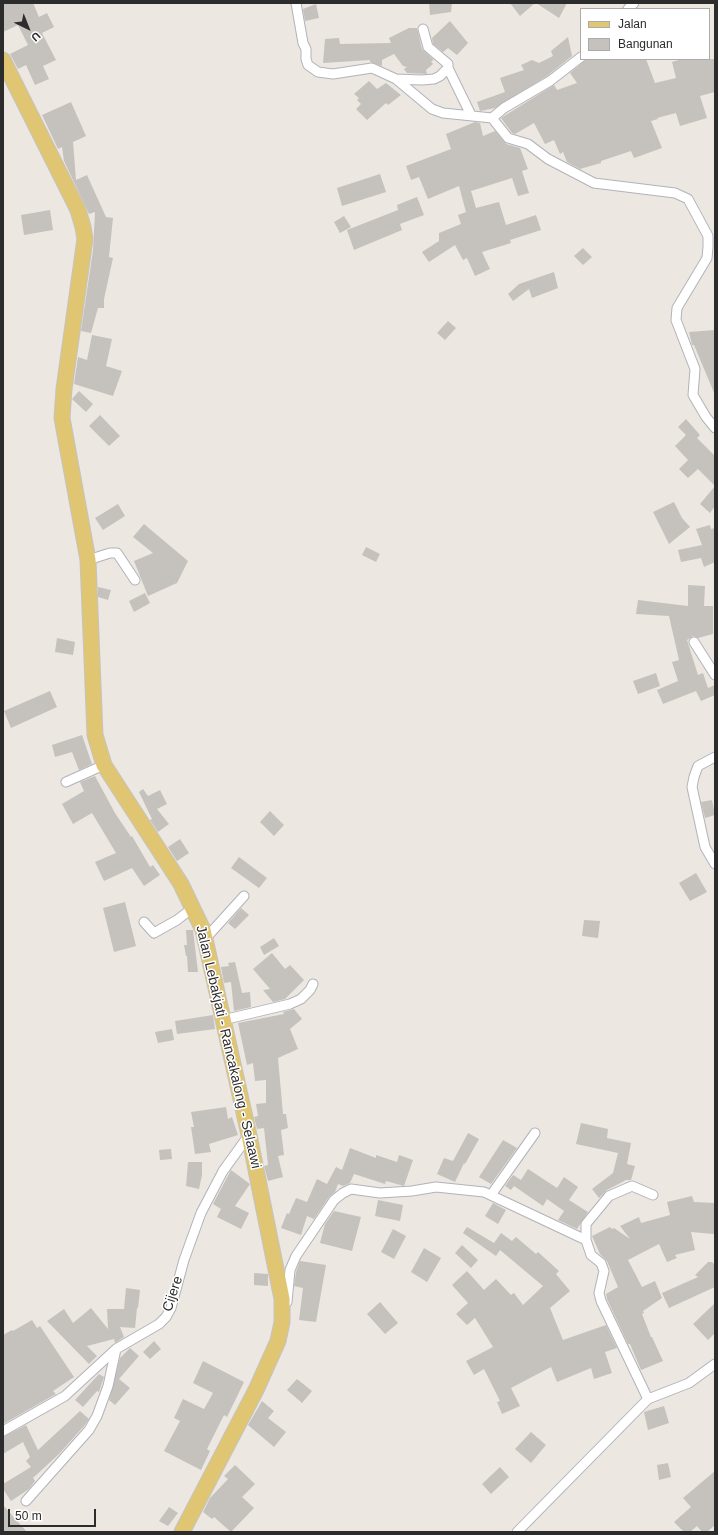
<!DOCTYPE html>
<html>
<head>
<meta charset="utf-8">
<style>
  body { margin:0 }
  #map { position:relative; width:718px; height:1535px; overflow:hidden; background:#ece7e1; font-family:Helvetica,sans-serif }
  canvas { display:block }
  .frame { position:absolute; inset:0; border:4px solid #2c2c2c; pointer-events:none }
  .legend { position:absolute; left:580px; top:8px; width:130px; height:52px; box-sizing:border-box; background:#fff; border:1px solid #ababab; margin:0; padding:5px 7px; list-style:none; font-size:12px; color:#2c2c2c }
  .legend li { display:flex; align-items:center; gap:8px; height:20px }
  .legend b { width:20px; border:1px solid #ababab }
  .north { position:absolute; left:8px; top:8px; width:40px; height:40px; -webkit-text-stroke:3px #fff; paint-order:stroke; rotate:137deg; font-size:11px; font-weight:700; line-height:16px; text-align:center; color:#2c2c2c }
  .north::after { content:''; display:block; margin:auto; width:14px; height:18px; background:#2c2c2c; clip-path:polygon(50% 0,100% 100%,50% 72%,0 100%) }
  .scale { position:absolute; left:8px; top:1509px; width:88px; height:18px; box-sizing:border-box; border:2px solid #2c2c2c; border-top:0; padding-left:5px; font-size:12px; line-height:14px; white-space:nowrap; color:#2c2c2c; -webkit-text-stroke:3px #fff; paint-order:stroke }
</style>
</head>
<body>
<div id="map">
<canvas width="718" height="1535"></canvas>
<div class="frame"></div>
<ul class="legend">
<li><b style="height:5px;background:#e0c572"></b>Jalan</li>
<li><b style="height:11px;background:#c5c1bc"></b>Bangunan</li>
</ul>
<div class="north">U</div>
<div class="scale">50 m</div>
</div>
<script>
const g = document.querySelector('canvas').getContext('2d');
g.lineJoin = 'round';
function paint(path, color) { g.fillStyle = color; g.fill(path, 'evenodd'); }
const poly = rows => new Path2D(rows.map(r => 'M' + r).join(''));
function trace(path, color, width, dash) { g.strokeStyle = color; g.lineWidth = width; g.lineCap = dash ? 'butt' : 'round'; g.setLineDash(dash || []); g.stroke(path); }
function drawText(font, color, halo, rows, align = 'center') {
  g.font = font + ' Helvetica,sans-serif'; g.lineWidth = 3; g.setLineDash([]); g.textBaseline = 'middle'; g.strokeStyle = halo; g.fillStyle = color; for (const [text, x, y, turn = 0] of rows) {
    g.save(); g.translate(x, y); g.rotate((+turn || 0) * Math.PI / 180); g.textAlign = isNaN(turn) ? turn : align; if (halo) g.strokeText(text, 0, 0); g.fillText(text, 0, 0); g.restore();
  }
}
const building = poly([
  [3,3,33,3,39,17,47,13,54,27,42,33,56,60,43,66,49,79,35,85,26,65,18,69,10,54,28,45,18,25,3,32],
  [429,3,452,3,451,12,430,15],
  [510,3,535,3,520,16],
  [536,3,567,3,559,18],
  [316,4,319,18,305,21,303,9],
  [450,21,468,43,457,55,448,48,443,52,433,44,432,38],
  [409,28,417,28,422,49,434,60,431,61,433,64,426,70,427,74,407,73,404,69,407,67,403,66,394,54,382,60,382,66,370,62,370,60,323,63,325,39,339,38,340,44,391,43,389,38],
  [568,37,572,56,547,76,495,108,480,111,477,102,505,92,500,78,524,70,521,65,532,60,539,63,553,56,551,51],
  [587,59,646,59,655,83,676,78,672,62,682,59,715,59,715,92,700,96,707,118,680,126,676,113,657,118,658,119,651,121,662,148,634,158,631,151,601,161,601,163,580,169,567,162,563,152,560,154,554,140,545,144,534,123,515,134,512,133,501,118,554,85,557,90,577,83,570,73],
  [369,81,377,89,386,83,401,95,388,105,386,103,367,120,356,109,361,104,357,100,359,98,354,94],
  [71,102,86,136,73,142,76,180,87,175,106,217,113,218,109,257,113,258,104,299,104,308,98,308,91,333,81,331,93,250,95,212,89,214,64,161,62,147,58,149,42,115],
  [475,122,480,123,483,136,495,131,506,144,520,148,528,169,522,171,529,193,518,196,512,178,471,191,476,208,499,202,506,225,536,215,541,230,510,240,511,243,482,252,490,269,475,276,467,258,463,260,455,245,429,262,422,252,439,241,439,233,461,224,458,215,466,212,459,186,428,199,419,177,411,180,406,166,451,149,446,134],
  [380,174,386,192,342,206,337,188],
  [417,197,424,215,400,224,402,230,354,250,347,230,398,210,397,205],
  [50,210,53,230,24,235,21,215],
  [344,216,351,227,340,233,334,222],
  [583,248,592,257,583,265,574,256],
  [554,272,558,288,532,298,529,289,513,301,508,294,519,284],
  [448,321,456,328,445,340,437,333],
  [715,330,715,395,694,345,692,345,689,332],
  [92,335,112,339,106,366,122,371,113,396,74,384,78,357,87,360],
  [79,391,93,404,86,412,72,399],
  [100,415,120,436,109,446,89,426],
  [686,419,700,435,697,438,715,456,715,506,710,513,700,504,715,486,698,469,688,478,679,469,688,460,675,446,686,435,678,427],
  [674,502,682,518,690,527,669,544,653,512],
  [118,504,125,516,103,530,95,518],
  [144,524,188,561,177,583,148,596,134,561,153,553,133,537],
  [710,525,711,529,715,528,715,562,704,567,701,558,681,562,678,550,702,545,696,529],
  [366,547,380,554,376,562,362,555],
  [688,585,705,586,704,606,713,606,713,634,698,638,693,636,687,640,698,675,703,673,708,688,715,685,715,695,701,701,696,691,663,704,657,690,678,681,672,662,679,660,669,616,636,614,638,600,688,606],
  [98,587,111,590,108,600,98,597],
  [145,593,150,603,134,612,129,601],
  [57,638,75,642,73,655,55,652],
  [656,673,660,686,638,694,633,681],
  [50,691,57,707,11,728,4,711],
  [82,735,92,764,79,770,72,752,55,757,52,745],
  [95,776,115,813,131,837,132,836,150,867,153,865,160,875,144,886,132,868,104,881,95,862,116,853,92,813,73,824,62,804,84,791,80,782],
  [143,789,148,796,160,790,167,804,157,809,169,824,158,832,150,820,152,819,139,792],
  [712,800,715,815,705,818,701,802],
  [270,811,284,825,274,836,260,822],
  [180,839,189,853,177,861,168,847],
  [239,857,267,878,259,888,231,868],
  [696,873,707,892,690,901,679,883],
  [125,902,136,946,114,952,103,908],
  [241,908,249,915,235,929,228,923],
  [584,920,600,921,598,938,582,936],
  [186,930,193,930,198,972,188,972,187,956,186,956,184,945,187,945],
  [274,938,279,946,264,955,260,947],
  [272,953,285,969,290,965,304,980,285,999,273,1002,263,990,270,989,253,969],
  [235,962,242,993,250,992,251,1007,234,1011,231,982,224,983,221,967,229,966,228,963],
  [294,1009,302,1019,290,1029,298,1049,278,1058,283,1114,286,1114,288,1128,281,1130,284,1155,278,1156,283,1177,268,1181,264,1166,268,1165,264,1128,257,1129,254,1117,258,1116,256,1104,266,1103,266,1080,255,1081,253,1063,247,1065,238,1023,284,1014,283,1012],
  [213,1015,215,1029,177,1034,175,1021],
  [172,1029,174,1040,158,1043,155,1032],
  [226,1107,228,1119,232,1117,238,1135,209,1144,211,1152,195,1154,191,1127,194,1127,191,1112],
  [581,1123,608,1129,607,1138,631,1143,627,1164,635,1166,631,1180,626,1180,607,1190,599,1198,592,1189,613,1173,618,1153,576,1144],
  [468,1133,479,1139,465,1164,464,1163,455,1182,437,1174,444,1158,453,1161],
  [503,1140,517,1148,491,1184,479,1177],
  [350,1148,376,1158,376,1155,397,1162,399,1155,413,1160,404,1186,386,1181,385,1184,354,1174,350,1183,343,1186,338,1184,335,1192,329,1197,314,1219,307,1216,301,1235,281,1228,287,1213,289,1214,296,1198,307,1202,317,1179,327,1184,336,1167,342,1170],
  [171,1149,172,1159,160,1160,159,1150],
  [188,1162,202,1162,202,1175,199,1189,186,1186],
  [528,1169,557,1188,564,1177,578,1187,569,1200,588,1212,577,1229,558,1220,564,1211,547,1199,543,1206,514,1186,511,1190,505,1186,513,1175,521,1180],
  [231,1170,250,1184,235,1206,249,1213,241,1229,217,1217,221,1209,213,1204],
  [692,1196,694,1202,715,1203,714,1234,691,1232,695,1250,675,1255,677,1258,667,1262,659,1244,628,1260,642,1287,655,1281,662,1298,643,1311,644,1313,642,1314,651,1337,652,1337,663,1361,641,1370,630,1344,628,1344,607,1299,606,1294,618,1287,607,1261,600,1254,592,1236,610,1227,612,1229,614,1228,630,1239,620,1226,639,1217,641,1223,670,1215,667,1202],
  [378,1200,403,1205,400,1221,375,1216],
  [493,1203,506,1210,498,1224,485,1216],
  [334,1211,361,1217,352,1251,320,1243,325,1224],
  [467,1227,494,1243,501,1233,512,1241,516,1237,536,1254,538,1252,559,1271,556,1274,570,1291,550,1308,563,1340,606,1325,617,1348,605,1352,612,1373,594,1379,591,1368,557,1382,551,1367,511,1388,520,1406,502,1414,497,1402,500,1401,484,1369,474,1375,466,1361,493,1347,475,1318,467,1325,456,1314,468,1303,452,1285,467,1271,484,1290,496,1279,511,1295,514,1293,523,1305,543,1286,500,1250,496,1256,463,1233],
  [393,1229,406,1236,394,1259,381,1252],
  [462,1245,478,1260,471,1268,455,1253],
  [424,1248,441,1258,427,1282,411,1272],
  [300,1261,326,1265,316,1322,299,1320,303,1288,294,1286,296,1272],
  [708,1262,712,1262,715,1265,715,1287,669,1308,662,1293,698,1277,695,1275],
  [254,1273,268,1274,268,1286,254,1285],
  [126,1288,140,1290,138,1308,137,1308,135,1328,120,1327,124,1337,115,1343,114,1339,87,1346,97,1356,89,1364,47,1321,64,1309,73,1323,91,1308,108,1329,107,1309,124,1309],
  [380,1302,398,1323,385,1334,367,1314],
  [715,1303,715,1333,708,1340,693,1324],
  [32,1320,37,1328,40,1326,74,1377,53,1391,56,1394,3,1424,3,1335,12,1330,13,1331],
  [154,1341,161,1349,150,1359,143,1352],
  [130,1348,139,1356,119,1379,130,1388,115,1405,109,1400,120,1358],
  [203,1361,244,1382,227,1417,224,1415,207,1449,210,1451,201,1470,164,1451,180,1421,174,1418,183,1399,204,1409,213,1393,193,1383],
  [99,1374,104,1377,99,1392,97,1391,83,1407,75,1400],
  [297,1379,312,1391,302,1403,287,1390],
  [262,1401,274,1411,268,1418,286,1432,274,1447,248,1425],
  [664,1406,669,1423,648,1430,644,1412],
  [80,1411,89,1419,84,1426,59,1454,33,1478,35,1481,29,1489,11,1501,3,1489,3,1484,31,1467,26,1461,30,1457,23,1442,3,1454,3,1437,26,1425,38,1450],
  [531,1432,546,1445,531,1463,515,1449],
  [668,1463,671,1477,659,1480,657,1465],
  [235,1465,255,1484,242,1497,254,1508,231,1532,214,1517,212,1519,203,1512,210,1498,228,1479,224,1476],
  [500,1467,509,1477,491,1494,482,1484],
  [715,1471,715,1525,707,1532,702,1532,697,1526,690,1532,684,1532,674,1522,691,1507,683,1498],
  [3,1505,27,1532,3,1532],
  [169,1507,178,1513,168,1526,159,1521]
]);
const minor = poly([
  [296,3,303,43,306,49,306,59,308,65,318,72,333,74,372,68,396,79,432,109,443,113,492,118,508,138,528,144,548,159,594,183,675,193,688,199,708,236,708,247,707,258,677,308,676,320,695,369,693,395,706,417,715,428],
  [628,9,634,3],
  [448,68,471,115],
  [396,79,422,80,434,79,440,76,448,68,448,64,428,47,423,29],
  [492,118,504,108,550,81,581,57],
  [88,560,110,553,117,553,135,580],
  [694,642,715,675],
  [715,757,698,766,694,777,692,787,705,847,715,864],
  [66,782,104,765],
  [144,922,154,933,177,920,194,907],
  [205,939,244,896],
  [223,1020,290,1004,301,999,310,990,313,984],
  [491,1195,535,1133],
  [586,1240,586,1224,609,1196,632,1186,653,1195],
  [287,1302,290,1270,296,1256,334,1200,343,1193,351,1189,380,1193,412,1191,436,1187,484,1192,586,1240,591,1255,601,1263,604,1271,599,1293,601,1301,648,1399],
  [3,1431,65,1396,116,1349,159,1324,166,1317,171,1308,184,1260,201,1213,223,1171,249,1135],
  [26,1501,89,1430,97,1416,108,1386,116,1349],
  [517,1532,648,1399,689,1383,715,1364]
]);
const primary = poly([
  [3,60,78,210,83,227,85,239,64,389,62,418,88,560,95,735,104,765,181,884,203,930,249,1135,282,1299,282,1322,278,1341,256,1390,182,1532]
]);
const streetNames = [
  ["Jalan Lebakjati - Rancakalong - Selaawi",228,1047,77],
  ["Cijere",173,1294,-72]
];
paint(building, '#c5c1bc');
trace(minor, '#b1b3bb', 11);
trace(primary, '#c4c4c4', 17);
trace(minor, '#fff', 9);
trace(primary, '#e0c572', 15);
drawText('14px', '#2c2c2c', '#fff', streetNames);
</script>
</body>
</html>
